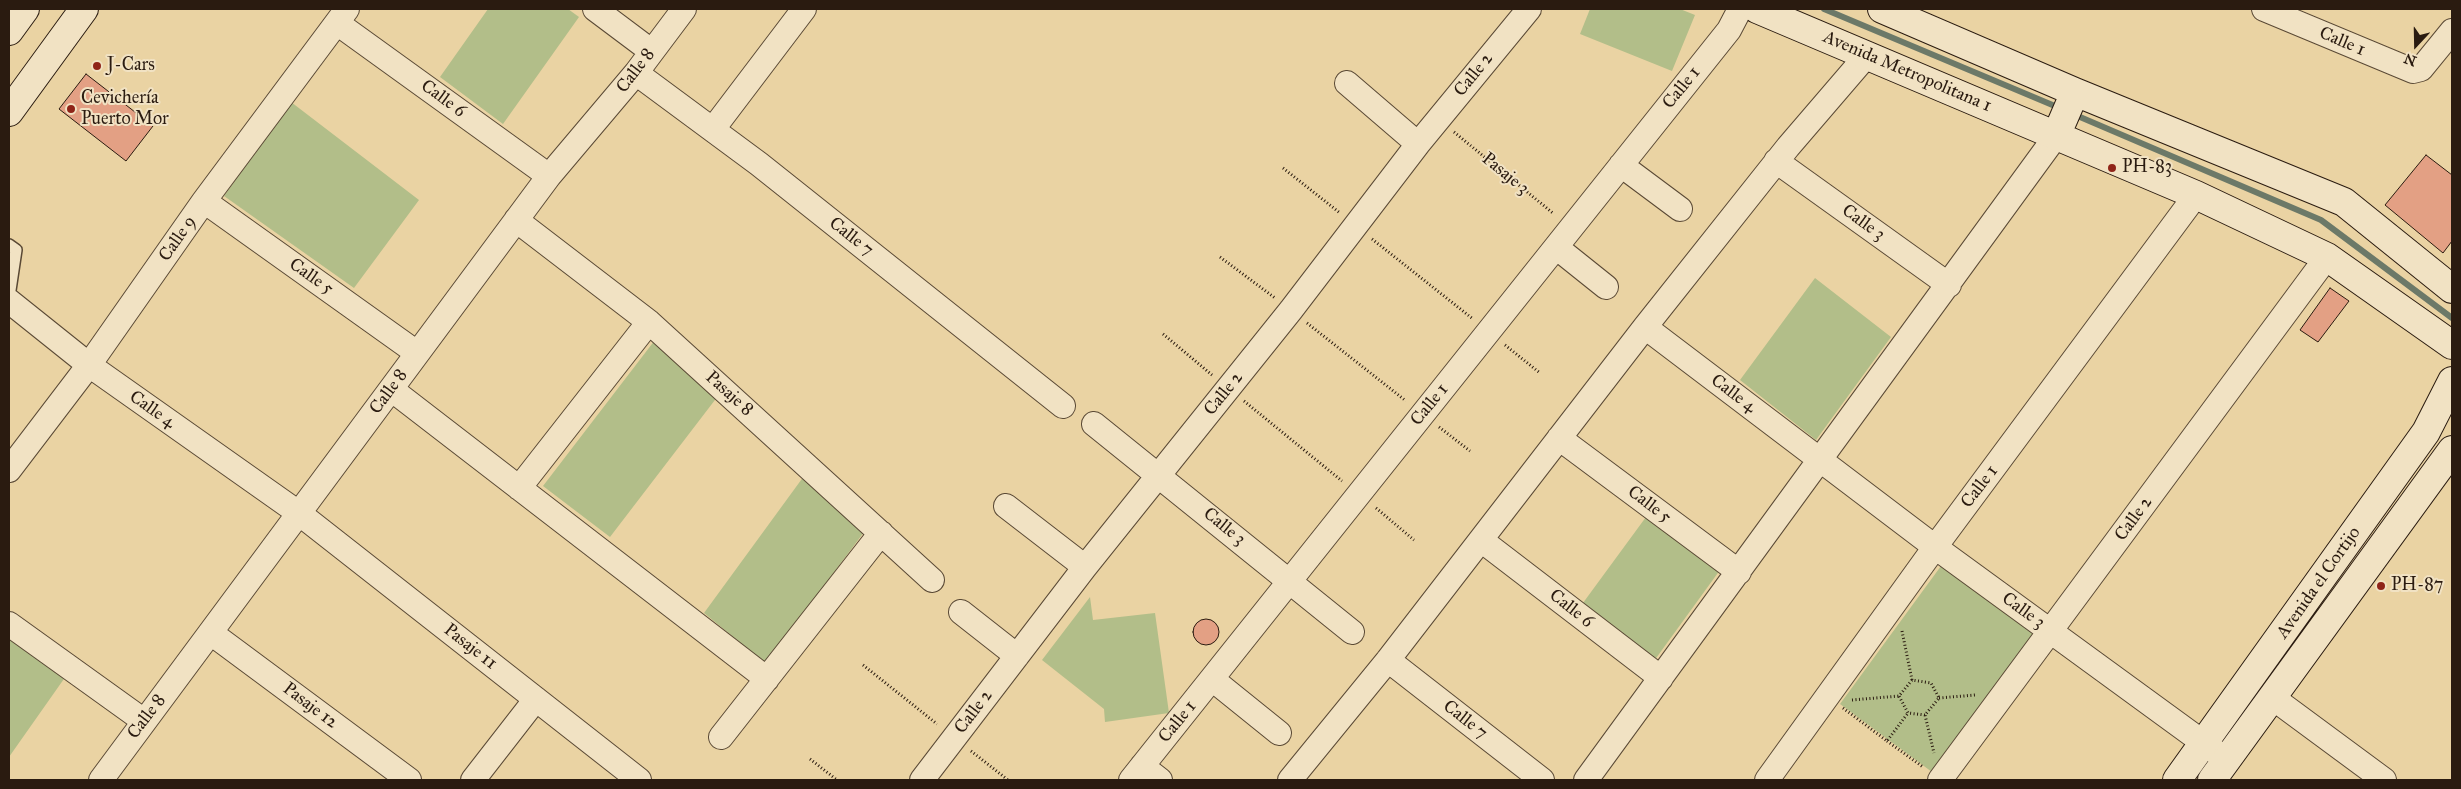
<!DOCTYPE html>
<html>
<head>
<meta charset="utf-8">
<style>
  body { margin:0 }
  #map { position:relative; width:2461px; height:789px; overflow:hidden; background:#ead3a3; font-family:"IM FELL Great Primer",serif }
  canvas { display:block }
  .frame { position:absolute; inset:0; border:10px solid #2a1b10; pointer-events:none }
  .north { position:absolute; left:2391px; top:20px; width:50px; height:50px; -webkit-text-stroke:4px #f1e2c3; paint-order:stroke; rotate:201deg; font-size:14px; font-weight:700; line-height:20px; text-align:center; color:#2a1b10 }
  .north::after { content:''; display:block; margin:auto; width:18px; height:22px; background:#2a1b10; clip-path:polygon(50% 0,100% 100%,50% 72%,0 100%) }
</style>
</head>
<body>
<div id="map">
<canvas width="2461" height="789"></canvas>
<div class="frame"></div>
<div class="north">N</div>
</div>
<script>
const g = document.querySelector('canvas').getContext('2d');
g.lineJoin = 'round';
function paint(path, color) { g.fillStyle = color; g.fill(path, 'evenodd'); }
const poly = rows => new Path2D(rows.map(r => 'M' + r).join(''));
function trace(path, color, width, dash) { g.strokeStyle = color; g.lineWidth = width; g.lineCap = dash ? 'butt' : 'round'; g.setLineDash(dash || []); g.stroke(path); }
function drawText(font, color, halo, rows, align = 'center') {
  g.font = font + ' "IM FELL Great Primer",serif'; g.lineWidth = 4; g.setLineDash([]); g.textBaseline = 'middle'; g.strokeStyle = halo; g.fillStyle = color; for (const [text, x, y, turn = 0] of rows) {
    g.save(); g.translate(x, y); g.rotate((+turn || 0) * Math.PI / 180); g.textAlign = isNaN(turn) ? turn : align; if (halo) g.strokeText(text, 0, 0); g.fillText(text, 0, 0); g.restore();
  }
}
const green = poly([
  [488,9,568,9,579,17,503,124,440,77],
  [1590,9,1680,9,1695,15,1672,71,1580,34],
  [291,102,419,200,354,288,224,196],
  [1815,278,1891,337,1816,440,1740,380],
  [655,340,718,396,610,537,543,486],
  [804,476,864,532,766,664,704,613],
  [1646,517,1720,570,1654,661,1580,607],
  [1941,566,2037,634,1932,772,1840,704],
  [1090,597,1093,620,1155,613,1169,713,1105,722,1104,709,1042,660],
  [9,634,66,676,9,757]
]);
const stream = poly([
  [1824,9,2062,109],
  [2073,114,2321,220,2452,318]
]);
const building = poly([
  [86,74,153,126,126,161,59,109,86,74],
  [2426,155,2452,175,2452,241,2443,253,2385,205,2426,155],
  [2330,288,2349,301,2318,342,2300,330,2330,288],
  '1193 632a13 13 0 1 1 26 0a13 13 0 1 1-26 0Z'
]);
const path = poly([
  [1454,132,1554,214],
  [1283,168,1340,213],
  [1372,239,1473,319],
  [1220,257,1275,298],
  [1307,323,1406,401],
  [1163,334,1212,375],
  [1505,345,1540,373],
  [1244,401,1342,481],
  [1439,427,1470,451],
  [1376,508,1414,540],
  [1902,631,1912,680],
  [863,665,937,724],
  [1939,698,1975,695],
  [1852,700,1899,696],
  [1843,708,1887,741,1908,713],
  [1925,715,1908,713,1899,696,1912,680,1931,683,1939,698,1925,715,1934,753],
  [1887,741,1923,767],
  [971,751,1008,780],
  [810,759,837,780]
]);
const lane = poly([
  [9,245,16,250,9,297]
]);
const street = poly([
  [595,9,651,51],
  [2264,9,2413,71,2421,69,2452,31],
  [337,23,549,176],
  [636,73,759,164,1063,406],
  [1347,83,1418,144],
  [713,129,804,9],
  [1776,161,1949,285],
  [1621,165,1680,209],
  [204,201,417,353],
  [516,220,649,322,932,580],
  [1556,247,1606,287],
  [9,301,89,365,300,514,639,780],
  [1645,327,1935,547,2227,760],
  [391,389,767,679],
  [1094,424,1352,632],
  [1559,438,1739,572],
  [9,470,89,365,204,201,347,9],
  [519,488,649,322],
  [1006,506,1085,567],
  [1481,540,1661,678],
  [961,612,1017,656],
  [9,624,144,721],
  [211,633,409,780],
  [1388,660,1542,780],
  [1212,679,1279,733],
  [2273,698,2384,780],
  [721,737,881,533],
  [1142,766,1160,780],
  [101,780,549,176,636,73,684,9],
  [473,780,536,699],
  [922,780,1085,567,1291,310,1418,144,1529,9],
  [1131,780,1729,30,1740,9],
  [1290,780,1388,660,1645,327,1788,147,1867,55],
  [1586,780,2056,136],
  [1767,780,1935,547,2196,195],
  [1940,780,2327,257]
]);
const secondary = poly([
  [1757,9,2196,195,2327,257,2452,345],
  [1882,9,2075,92,2344,202,2452,289],
  [9,31,25,9],
  [9,112,84,9],
  [2056,136,2075,92],
  [2177,780,2426,432,2452,381],
  [2212,780,2452,450]
]);
const markers = [
  [97,66,5,"#8f2418"],
  [71,109,5,"#8f2418"],
  [2112,168,5,"#8f2418"],
  [2381,586,5,"#8f2418"]
];
const streetNames = [
  ["Calle 1",2342,42,23],
  ["Calle 8",636,71,-53],
  ["Avenida Metropolitana 1",1907,72,23],
  ["Calle 2",1474,75,-51],
  ["Calle 1",1682,88,-51],
  ["Calle 6",443,99,36],
  ["Pasaje 3",1505,174,39],
  ["Calle 3",1863,223,36],
  ["Calle 7",851,237,38],
  ["Calle 9",178,239,-55],
  ["Calle 5",311,277,35],
  ["Calle 8",389,392,-54],
  ["Pasaje 8",729,394,42],
  ["Calle 2",1224,394,-51],
  ["Calle 4",1733,394,37],
  ["Calle 1",1430,405,-51],
  ["Calle 4",152,410,35],
  ["Calle 1",1980,487,-53],
  ["Calle 5",1649,505,37],
  ["Calle 2",2134,519,-54],
  ["Calle 3",1224,527,39],
  ["Avenida el Cortijo",2319,583,-55],
  ["Calle 6",1571,609,38],
  ["Calle 3",2023,611,36],
  ["Pasaje 11",470,647,38],
  ["Pasaje 12",310,706,37],
  ["Calle 2",974,712,-53],
  ["Calle 8",147,717,-53],
  ["Calle 7",1465,720,38],
  ["Calle 1",1178,722,-51]
];
const poiNames = [
  ["J-Cars",107,66],
  ["Cevichería",81,99],
  ["Puerto Mor",81,120],
  ["PH-83",2122,168],
  ["PH-87",2391,586]
];
paint(green, '#b2be89');
trace(stream, '#6c7968', 6);
paint(building, '#e3a084');
trace(building, '#2a1b10', 1);
trace(lane, '#5a4935', 14);
trace(street, '#5a4935', 26);
trace(secondary, '#2a1b10', 30);
trace(path, '#2a1b10', 3, [1, 2.5]);
trace(lane, '#f1e2c3', 11);
trace(street, '#f1e2c3', 24);
trace(secondary, '#f1e2c3', 28);
for (const [x, y, r, color] of markers) { const dot = new Path2D(); dot.arc(x, y, r, 0, 2 * Math.PI); g.fillStyle = color; g.fill(dot); trace(dot, '#f1e2c3', 2); }
drawText('18px', '#2a1b10', '#f1e2c3', streetNames);
drawText('18px', '#2a1b10', '#f1e2c3', poiNames, 'left');
</script>
</body>
</html>
